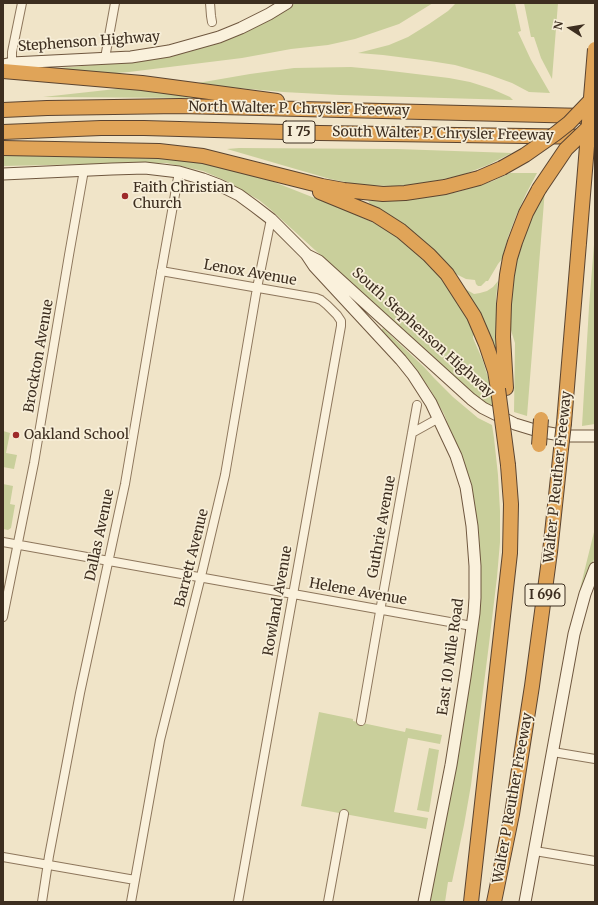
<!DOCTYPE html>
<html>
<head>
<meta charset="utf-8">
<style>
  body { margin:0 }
  #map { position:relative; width:598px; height:905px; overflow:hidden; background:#f0e4c8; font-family:Merriweather,serif }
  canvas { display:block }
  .frame { position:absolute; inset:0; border:4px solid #3d2e20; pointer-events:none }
  .north { position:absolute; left:550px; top:8px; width:40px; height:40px; -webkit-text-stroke:3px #f7eed8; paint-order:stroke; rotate:282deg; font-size:11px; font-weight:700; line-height:16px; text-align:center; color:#3d2e20 }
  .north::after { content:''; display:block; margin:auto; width:14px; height:18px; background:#3d2e20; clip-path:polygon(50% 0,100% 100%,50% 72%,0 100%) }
</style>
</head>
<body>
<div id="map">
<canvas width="598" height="905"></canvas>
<div class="frame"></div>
<div class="north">N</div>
</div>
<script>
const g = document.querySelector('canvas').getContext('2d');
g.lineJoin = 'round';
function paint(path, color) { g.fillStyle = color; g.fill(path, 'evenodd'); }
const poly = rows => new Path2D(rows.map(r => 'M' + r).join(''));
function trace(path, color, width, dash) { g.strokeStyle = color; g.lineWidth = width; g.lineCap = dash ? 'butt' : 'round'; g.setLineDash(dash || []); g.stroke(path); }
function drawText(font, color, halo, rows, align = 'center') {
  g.font = font + ' Merriweather,serif'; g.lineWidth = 3.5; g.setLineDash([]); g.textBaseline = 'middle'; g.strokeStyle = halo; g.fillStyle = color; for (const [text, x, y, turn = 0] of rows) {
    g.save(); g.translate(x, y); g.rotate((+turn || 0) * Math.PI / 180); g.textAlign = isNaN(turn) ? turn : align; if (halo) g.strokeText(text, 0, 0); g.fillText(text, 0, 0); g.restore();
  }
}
const green = poly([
  [296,3,433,3,399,24,355,39,328,45,291,49,242,58,129,72,103,74,49,69,127,62,175,55,188,52,221,41,247,31,276,16],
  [456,3,515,3,521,31,518,32,531,60,550,93,529,92,512,83,487,74,455,65,430,61,383,55,358,53,389,45,408,37,429,24,448,11],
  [524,3,558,3,552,79,541,58,534,37,531,37],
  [351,67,383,70,449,78,470,82,492,89,510,97,513,100,340,95,283,92,192,84,250,74,294,68],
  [125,88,187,94,201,98,43,97],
  [239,148,397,149,512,153,488,165,462,175,435,181,411,185,392,186,360,185,330,179,227,149],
  [3,155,137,156,196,161,264,178,345,210,374,223,403,240,425,261,447,285,463,308,474,331,473,338,483,361,490,384,494,408,485,403,474,395,270,209,259,200,224,180,203,171,166,163,138,163,3,166],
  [510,173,537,173,526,194,516,216,508,237,502,259,498,264,488,281,486,281,481,286,478,286,476,284,475,280,466,279,450,271,381,211,370,204,368,201,402,200,421,198,458,192,493,181],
  [545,189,527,416,514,412,515,343,509,324,513,275,519,247,529,222],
  [595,232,595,424,582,426,589,307],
  [498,281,496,298,496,316,498,350,494,351,459,284,467,290,474,294,480,293,487,291,493,287],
  [383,328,424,367,434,378,453,397,478,418,492,425,494,438,498,475,500,511,500,542,497,577,489,644,471,785,464,825,452,882,448,882,445,902,430,902,456,766,479,562,476,515,466,473,458,449,444,414,430,389,418,373,381,331],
  [3,431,10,433,6,453,17,455,14,469,3,467],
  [3,484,13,486,10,504,15,505,11,528,8,530,3,529],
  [595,528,595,557,588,574,575,609],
  [319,712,353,719,353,721,405,732,406,728,442,735,440,744,408,738,394,812,428,818,426,829,301,806],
  [429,748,439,750,429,812,417,810]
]);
const minor = poly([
  [210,3,211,16,212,22],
  [105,58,115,3],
  [12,63,12,52,22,3],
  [161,271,316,298,321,300,327,305,337,315,341,321,341,326,238,902],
  [412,433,439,418],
  [3,542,472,626],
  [3,617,34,463,69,255,84,170],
  [361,721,382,600,417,405],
  [553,752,595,759],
  [535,851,595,861],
  [3,857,135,880],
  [42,902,49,856,80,693,125,484,159,284,179,172],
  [131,902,160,740,203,568,225,475,257,288,271,219],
  [328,902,344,814]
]);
const secondary = poly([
  [3,65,12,63,131,57,169,51,219,37,241,28,269,14,287,3],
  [3,174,112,169,145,168,179,172,203,179,219,185,239,195,254,206,271,219,306,254,314,266,401,360,413,375,431,403,456,456,466,487,472,526,475,566,475,598,474,613,465,677,451,765,424,902],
  [307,255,319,261,471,399,483,408,515,424,538,431,566,436,595,436],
  [525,902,574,634,585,594,595,568]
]);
const motorway = poly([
  [3,71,142,83,277,101],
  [3,110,47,108,180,106,585,116],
  [3,132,101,128,144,128,320,133,595,137],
  [3,148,159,151,203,156,322,186,344,190,383,194,405,193,445,187,479,178,502,168],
  [320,192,376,215,401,231,429,255,447,274,474,316,486,344,495,371,498,389],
  [506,388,503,337,504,304,507,275,510,258,515,242,526,213,539,189],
  [564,423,579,243],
  [471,902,510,553,511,504,508,465],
  [494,902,512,814,532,686,550,552,561,449]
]);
const motorwayBridge = poly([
  [502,168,525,155,555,134,569,123,592,99],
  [539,189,566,149,592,124],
  [579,243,595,49],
  [498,389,508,465],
  [539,445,541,419],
  [561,449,564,423]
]);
const markers = [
  [125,196,4,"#9e2a2b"],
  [16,435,4,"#9e2a2b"]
];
const shields = [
  [299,132,32],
  [545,595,40]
];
const shieldNames = [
  ["I 75",299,132],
  ["I 696",545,595]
];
const streetNames = [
  ["Stephenson Highway",89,42,-4],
  ["North Walter P. Chrysler Freeway",299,109,1],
  ["South Walter P. Chrysler Freeway",443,134,1],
  ["Lenox Avenue",250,273,10],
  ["South Stephenson Highway",423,333,42],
  ["Brockton Avenue",39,356,-80],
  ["Walter P Reuther Freeway",558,477,-84],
  ["Guthrie Avenue",382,527,-80],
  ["Dallas Avenue",100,535,-78],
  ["Barrett Avenue",192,558,-76],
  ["Helene Avenue",358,592,10],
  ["Rowland Avenue",278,601,-80],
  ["East 10 Mile Road",451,657,-82],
  ["Walter P Reuther Freeway",513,798,-80]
];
const poiNames = [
  ["Faith Christian",133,188],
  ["Church",133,204],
  ["Oakland School",24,435]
];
paint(green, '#c9cf9b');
trace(minor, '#8d765c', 10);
trace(secondary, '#6f573f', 13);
trace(motorway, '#5b4430', 16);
trace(minor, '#faf1dc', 8);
trace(secondary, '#faf1dc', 11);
trace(motorway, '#e0a458', 14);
trace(motorwayBridge, '#5b4430', 16, []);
trace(motorwayBridge, '#e0a458', 14);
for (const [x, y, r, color] of markers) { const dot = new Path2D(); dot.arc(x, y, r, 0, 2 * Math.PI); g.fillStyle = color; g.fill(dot); trace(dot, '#f7eed8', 1.5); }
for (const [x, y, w] of shields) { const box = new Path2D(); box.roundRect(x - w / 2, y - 11, w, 22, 3); g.fillStyle = '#f7eed8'; g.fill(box); trace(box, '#3d2e20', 1); }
drawText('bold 13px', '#3d2e20', null, shieldNames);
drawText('14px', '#3d2e20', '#f7eed8', streetNames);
drawText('14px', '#3d2e20', '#f7eed8', poiNames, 'left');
</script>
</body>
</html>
